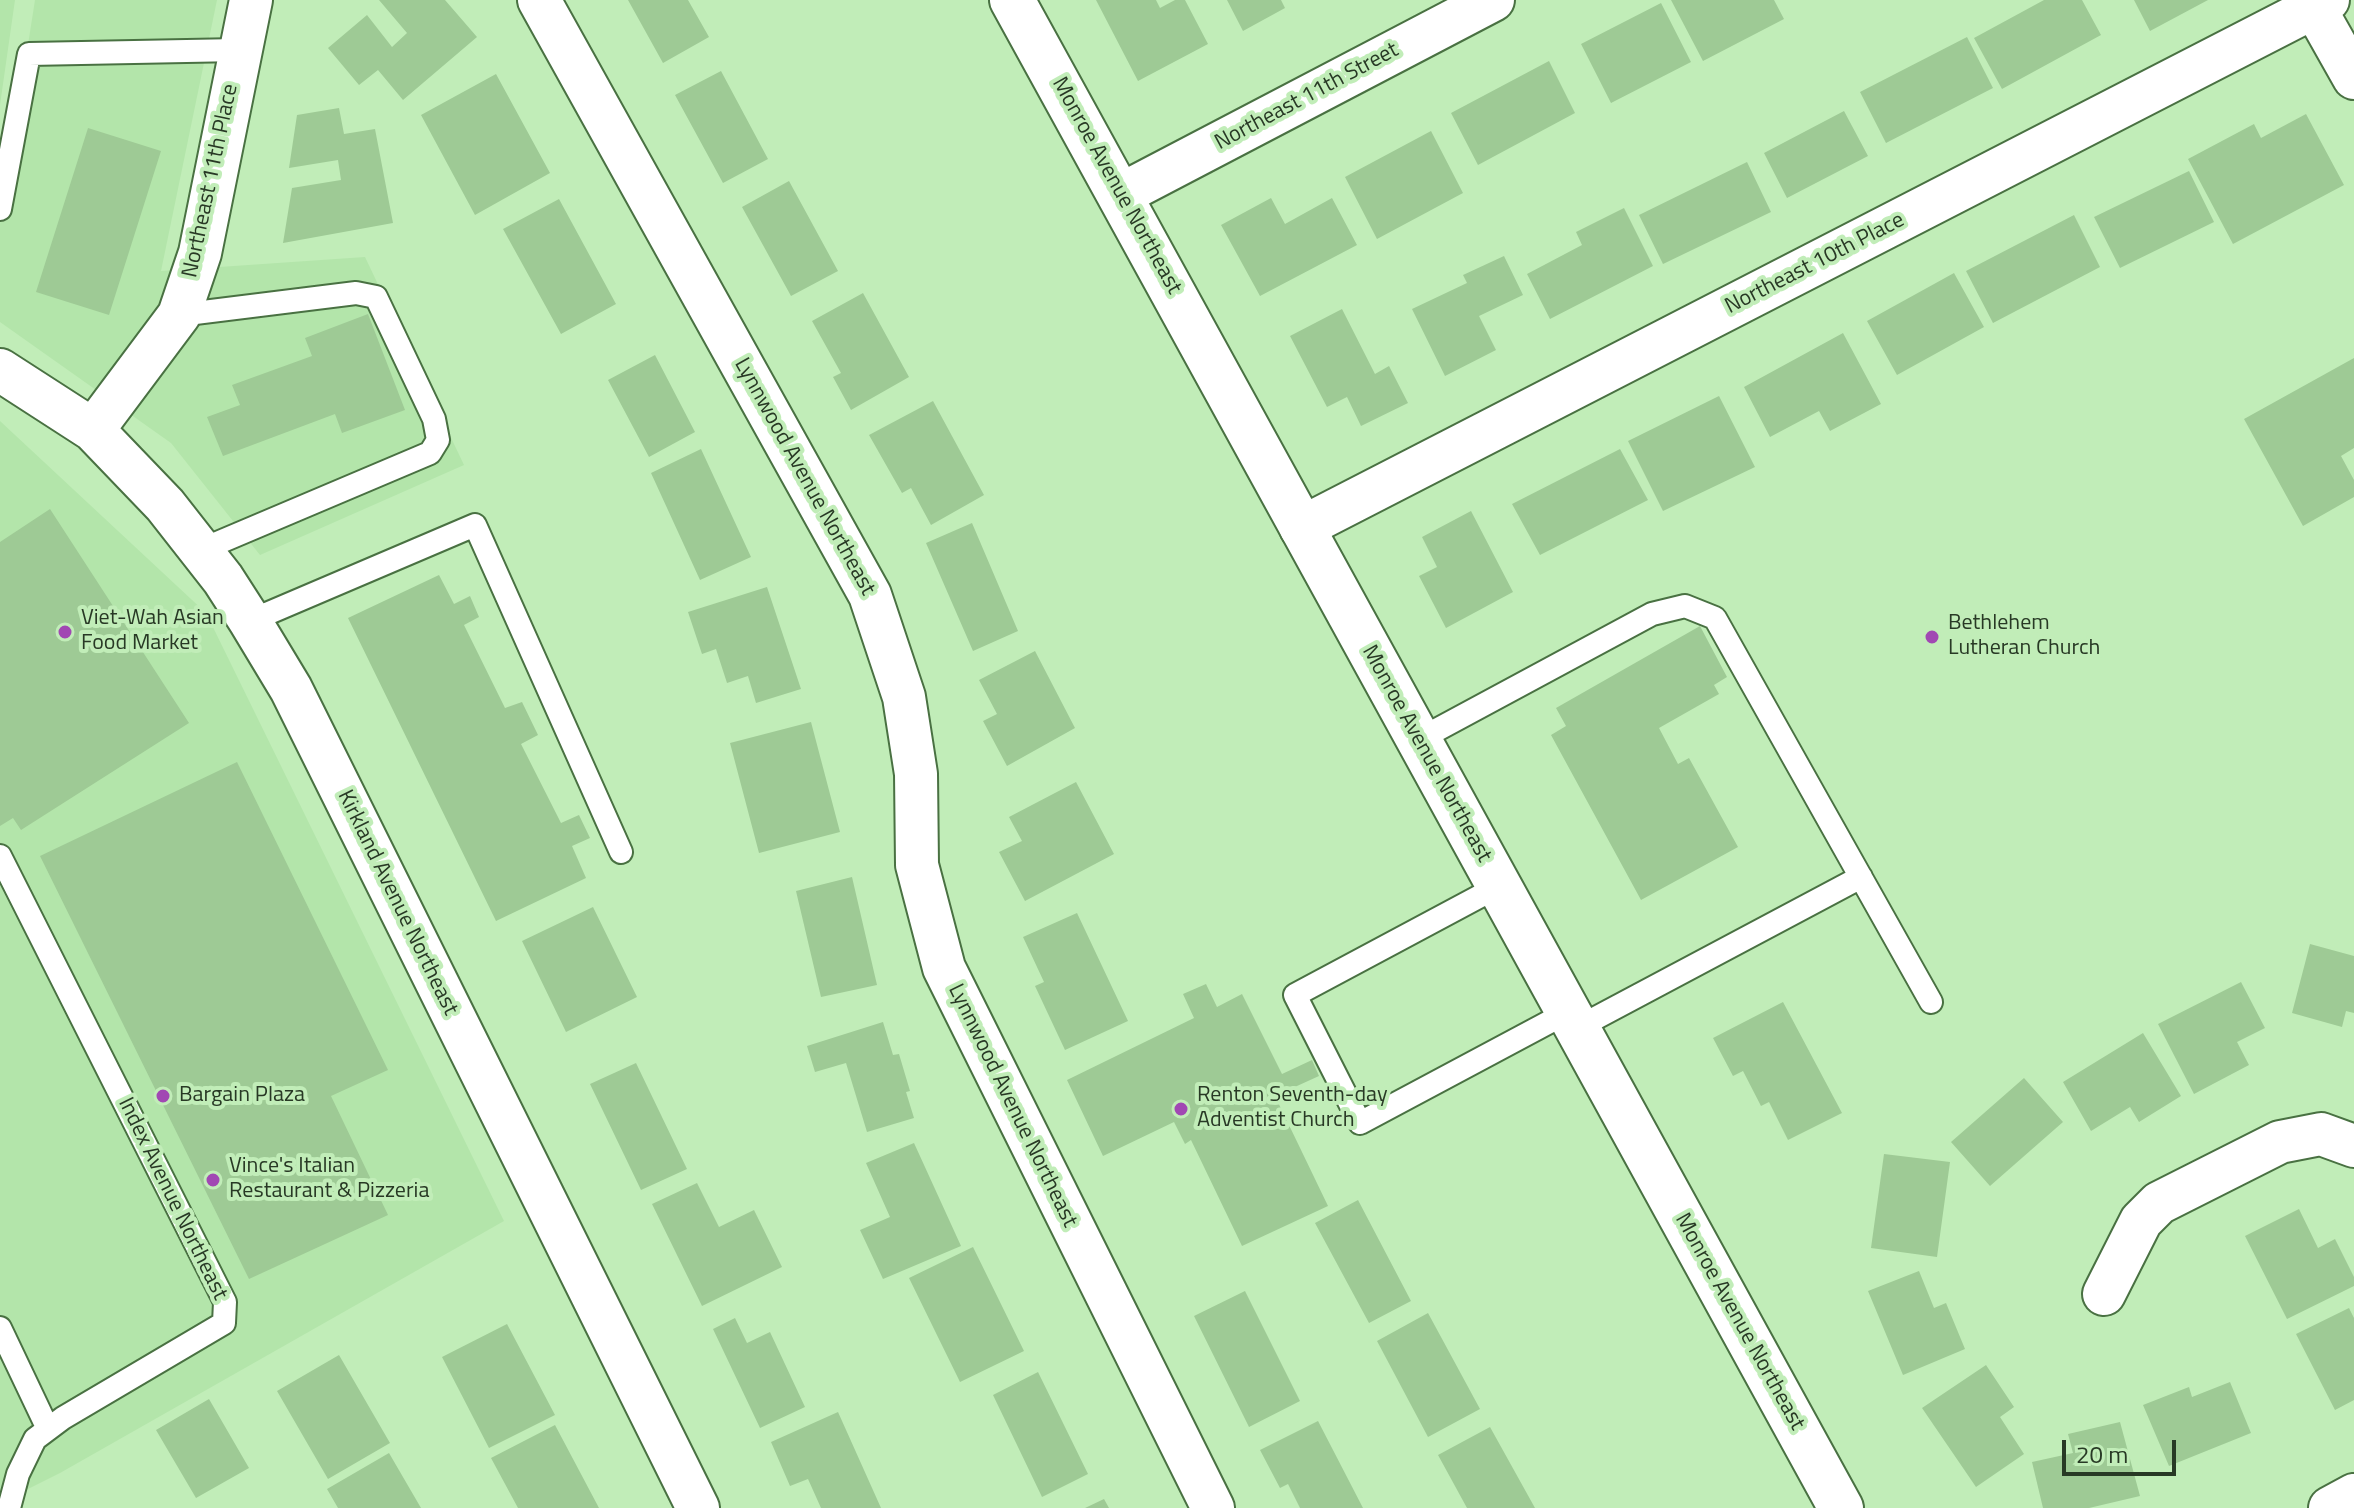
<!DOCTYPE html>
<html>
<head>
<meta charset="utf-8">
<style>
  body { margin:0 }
  #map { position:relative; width:2354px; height:1508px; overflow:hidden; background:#c1edb8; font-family:"Titillium Web",sans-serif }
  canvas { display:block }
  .scale { position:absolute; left:2062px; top:1440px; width:114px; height:36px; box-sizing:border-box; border:4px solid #283925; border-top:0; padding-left:10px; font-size:24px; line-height:28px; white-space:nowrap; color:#283925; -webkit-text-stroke:6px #c1edb8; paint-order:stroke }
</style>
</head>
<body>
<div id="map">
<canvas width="2354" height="1508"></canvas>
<div class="scale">20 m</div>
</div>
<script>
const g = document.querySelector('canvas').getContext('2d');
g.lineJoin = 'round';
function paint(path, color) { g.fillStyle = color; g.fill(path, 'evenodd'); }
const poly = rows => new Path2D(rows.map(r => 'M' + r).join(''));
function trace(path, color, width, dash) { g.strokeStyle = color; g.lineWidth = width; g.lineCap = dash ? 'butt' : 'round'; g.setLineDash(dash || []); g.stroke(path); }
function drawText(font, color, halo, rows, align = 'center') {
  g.font = font + ' "Titillium Web",sans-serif'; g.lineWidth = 8; g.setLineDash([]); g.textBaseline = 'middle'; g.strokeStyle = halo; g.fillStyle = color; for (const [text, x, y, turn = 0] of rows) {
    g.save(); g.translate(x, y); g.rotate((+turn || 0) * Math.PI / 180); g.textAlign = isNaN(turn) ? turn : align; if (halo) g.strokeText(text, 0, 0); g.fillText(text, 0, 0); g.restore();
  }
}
const built = poly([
  [0,0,15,0,0,105],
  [35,0,217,0,161,271,365,257,464,465,260,555,171,443,0,322,0,224],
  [0,421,206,613,504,1221,60,1473,0,1503]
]);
const building = poly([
  [379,0,445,0,477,37,403,100,378,70,359,85,328,48,367,15,392,47,407,33],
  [628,0,688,0,709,37,663,63],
  [1096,0,1156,0,1160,8,1175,0,1185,0,1208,44,1138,81],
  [1227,0,1281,0,1285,8,1243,31],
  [1671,0,1774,0,1784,19,1703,61],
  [2044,0,2082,0,2101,35,2002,89,1974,38],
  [2134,0,2208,0,2150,31],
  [1661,3,1691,62,1611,103,1581,44],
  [1967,37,1993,88,1886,143,1860,92],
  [1549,61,1575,113,1478,165,1451,113],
  [721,71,768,159,723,183,675,95],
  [496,74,550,173,475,215,421,115],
  [339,108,344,134,375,129,393,223,283,243,292,188,341,180,338,160,289,168,297,115],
  [1844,111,1868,156,1787,198,1764,153],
  [2306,114,2344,185,2233,244,2188,159,2254,124,2261,138],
  [88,128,161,151,109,315,36,292],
  [1431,131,1463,193,1377,239,1345,177],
  [1747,162,1771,212,1663,264,1639,215],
  [2189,171,2214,222,2120,268,2094,217],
  [789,181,838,271,791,296,742,207],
  [1271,198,1285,224,1332,198,1357,245,1260,296,1221,225],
  [559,199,616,304,561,334,503,229],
  [1624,208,1653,266,1550,319,1527,274,1582,245,1576,232],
  [2074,215,2100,267,1993,323,1966,271],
  [1504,256,1523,295,1479,316,1496,350,1445,376,1412,309,1467,283,1463,275],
  [1954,273,1984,327,1897,375,1867,321],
  [863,293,909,377,851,410,833,377,841,373,812,321],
  [1342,309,1375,374,1389,366,1408,403,1361,426,1347,397,1327,407,1290,336],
  [368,314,405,410,342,433,335,414,223,456,207,417,240,405,232,385,312,356,305,338],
  [1843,333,1881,404,1830,431,1819,411,1770,437,1744,387],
  [655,355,695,432,649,457,608,380],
  [2354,358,2354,448,2341,456,2354,480,2354,497,2303,526,2244,419],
  [1719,396,1755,467,1663,511,1628,441],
  [933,401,984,495,931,525,911,488,902,493,869,435],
  [701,449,751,557,700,580,651,473],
  [1620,449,1648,500,1540,555,1512,504],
  [50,509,189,723,21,830,13,818,0,826,0,542],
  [1471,511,1513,592,1446,628,1419,576,1437,567,1422,537],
  [972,523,1018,631,973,651,926,543],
  [439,575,454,604,470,596,479,617,464,625,505,708,522,702,538,735,521,744,561,823,579,815,590,838,572,846,586,878,496,921,348,618],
  [767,587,801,689,756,703,748,676,727,683,716,649,702,654,688,612],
  [1700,626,1727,677,1714,685,1719,694,1659,728,1678,764,1689,758,1738,847,1641,900,1551,735,1566,726,1556,708],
  [1035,651,1075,728,1007,766,983,721,997,714,979,680],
  [811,722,840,832,759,853,730,743],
  [237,762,388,1070,331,1096,388,1215,249,1279,40,856],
  [1076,782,1114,854,1025,901,999,852,1022,841,1009,817],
  [852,877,877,985,821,997,796,891],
  [593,907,637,997,566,1032,522,941],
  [1077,913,1128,1021,1065,1050,1035,986,1044,982,1023,937],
  [2310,944,2354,956,2354,1013,2346,1011,2342,1027,2292,1013],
  [2241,982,2265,1028,2237,1042,2249,1065,2194,1094,2158,1024],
  [1206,984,1217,1007,1242,994,1282,1074,1312,1060,1319,1076,1275,1096,1328,1206,1242,1246,1191,1140,1185,1144,1174,1122,1103,1156,1067,1080,1194,1018,1183,994],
  [1783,1002,1842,1113,1788,1140,1769,1102,1761,1106,1743,1071,1733,1076,1713,1038],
  [883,1022,893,1055,899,1054,910,1091,906,1092,914,1118,867,1132,846,1063,815,1072,807,1046],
  [2143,1033,2181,1096,2139,1122,2130,1107,2091,1131,2063,1082],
  [636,1063,687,1169,641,1190,590,1084],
  [2024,1078,2063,1122,1990,1186,1951,1142],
  [914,1143,961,1246,883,1279,860,1230,890,1217,866,1163],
  [1884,1154,1950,1162,1937,1257,1871,1248],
  [697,1183,719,1227,754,1210,782,1267,702,1306,652,1204],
  [1358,1200,1411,1301,1369,1323,1315,1223],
  [2299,1209,2318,1248,2335,1239,2354,1277,2354,1286,2287,1319,2245,1236],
  [973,1247,1024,1351,960,1382,909,1278],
  [1919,1271,1934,1308,1946,1303,1965,1349,1903,1375,1868,1291],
  [1245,1291,1300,1401,1249,1427,1194,1316],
  [2349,1308,2354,1318,2354,1400,2335,1410,2296,1334],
  [1428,1313,1480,1409,1428,1437,1377,1341],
  [735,1318,747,1343,770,1332,805,1407,760,1428,713,1329],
  [507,1324,555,1415,489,1448,442,1357],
  [339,1355,390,1443,328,1479,277,1391],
  [1986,1365,2014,1407,2000,1417,2024,1454,1976,1487,1922,1408],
  [1038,1372,1088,1474,1042,1497,993,1395],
  [2230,1382,2251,1433,2169,1466,2143,1405,2189,1387,2192,1397],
  [209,1399,249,1468,196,1498,156,1430],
  [838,1412,881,1508,821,1508,808,1479,790,1486,771,1442],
  [1318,1421,1363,1508,1300,1508,1288,1484,1280,1488,1260,1450],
  [2120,1422,2140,1496,2089,1508,2043,1508,2032,1462,2073,1453,2068,1434],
  [555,1425,599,1508,518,1508,491,1458],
  [1490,1427,1535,1508,1467,1508,1438,1455],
  [389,1453,421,1508,338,1508,327,1489],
  [1104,1499,1109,1508,1085,1508]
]);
const service = poly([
  [0,209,29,54,239,50],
  [179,315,356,293,376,297,434,419,438,440,430,453,201,550],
  [250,621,475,525,621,852],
  [1418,740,1652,614,1685,606,1715,618,1931,1002],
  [0,856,225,1302,224,1323,63,1418,35,1439,18,1474,9,1508],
  [1499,886,1295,995,1360,1123,1568,1012],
  [1577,1028,1861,877],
  [0,1328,48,1429]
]);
const minor = poly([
  [539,0,870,595,904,697,916,774,917,865,944,968,1213,1508],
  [2310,0,2354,78],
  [1122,194,1493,0],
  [0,370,93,430,165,505,223,579,250,621,291,689,698,1508],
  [93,430,179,315,200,253,251,0],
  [1301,528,2328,0],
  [2104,1294,2141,1221,2159,1203,2280,1142,2321,1134,2354,1146],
  [2330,1508,2354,1495]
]);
const tertiary = poly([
  [1012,0,1841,1508]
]);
const markers = [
  [65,632,8,"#a148b3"],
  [1932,637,8,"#a148b3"],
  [163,1096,8,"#a148b3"],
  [1181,1109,8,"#a148b3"],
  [213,1180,8,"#a148b3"]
];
const streetNames = [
  ["Northeast 11th Street",1307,97,-28],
  ["Northeast 11th Place",211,181,-78],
  ["Monroe Avenue Northeast",1116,186,61],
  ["Northeast 10th Place",1815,264,-27],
  ["Lynnwood Avenue Northeast",804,477,61],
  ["Monroe Avenue Northeast",1426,754,61],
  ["Kirkland Avenue Northeast",397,903,64],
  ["Lynnwood Avenue Northeast",1012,1106,64],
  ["Index Avenue Northeast",172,1199,64],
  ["Monroe Avenue Northeast",1739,1322,61]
];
const poiNames = [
  ["Viet-Wah Asian",81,619],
  ["Food Market",81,644],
  ["Bethlehem",1948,624],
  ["Lutheran Church",1948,649],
  ["Bargain Plaza",179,1096],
  ["Renton Seventh-day",1197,1096],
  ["Adventist Church",1197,1121],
  ["Vince's Italian",229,1167],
  ["Restaurant & Pizzeria",229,1192]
];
paint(built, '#b3e5aa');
paint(building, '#9eca95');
trace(service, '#497142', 26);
trace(minor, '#497142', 46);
trace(tertiary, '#497142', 48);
trace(service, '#fff', 22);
trace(minor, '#fff', 42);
trace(tertiary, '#fff', 44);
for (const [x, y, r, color] of markers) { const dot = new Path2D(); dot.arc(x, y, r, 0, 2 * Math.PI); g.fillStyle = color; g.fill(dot); trace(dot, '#c1edb8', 3); }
drawText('22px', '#283925', '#c1edb8', streetNames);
drawText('22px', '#283925', '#c1edb8', poiNames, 'left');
</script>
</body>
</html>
